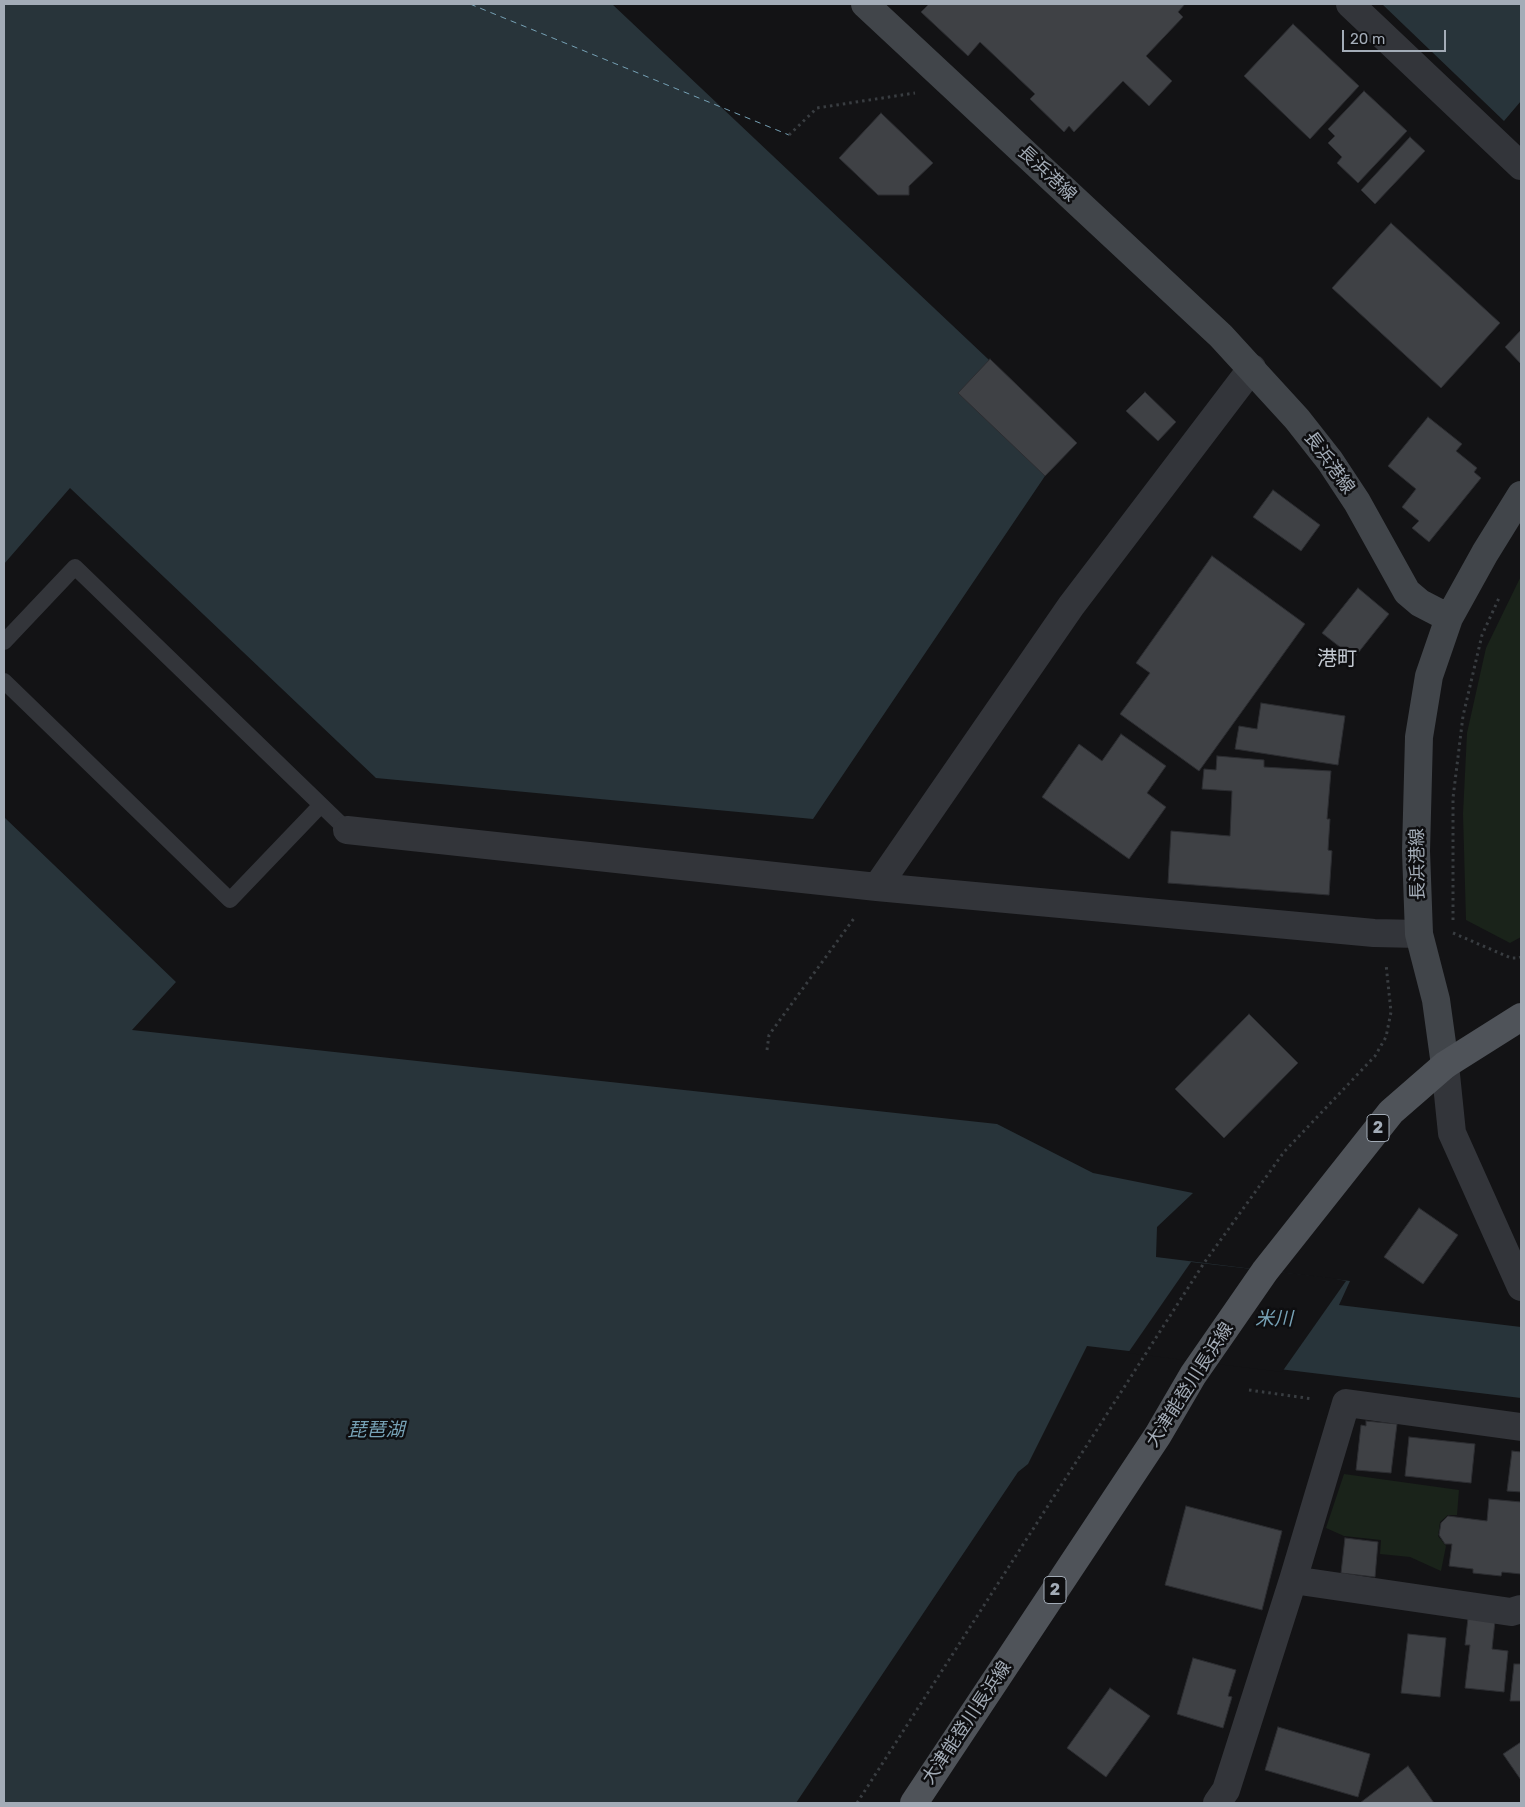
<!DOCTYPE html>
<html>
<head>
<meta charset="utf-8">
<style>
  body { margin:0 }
  #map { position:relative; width:1525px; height:1807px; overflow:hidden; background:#131315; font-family:Rubik,sans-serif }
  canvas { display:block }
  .frame { position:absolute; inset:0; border:5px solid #a3acb7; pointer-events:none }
  .scale { position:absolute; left:1342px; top:30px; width:104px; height:22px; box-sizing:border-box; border:2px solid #a3acb7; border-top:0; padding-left:6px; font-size:15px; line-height:18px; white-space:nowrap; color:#a3acb7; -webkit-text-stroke:4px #0e0e10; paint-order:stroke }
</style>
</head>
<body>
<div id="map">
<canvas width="1525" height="1807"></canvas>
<div class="frame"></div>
<div class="scale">20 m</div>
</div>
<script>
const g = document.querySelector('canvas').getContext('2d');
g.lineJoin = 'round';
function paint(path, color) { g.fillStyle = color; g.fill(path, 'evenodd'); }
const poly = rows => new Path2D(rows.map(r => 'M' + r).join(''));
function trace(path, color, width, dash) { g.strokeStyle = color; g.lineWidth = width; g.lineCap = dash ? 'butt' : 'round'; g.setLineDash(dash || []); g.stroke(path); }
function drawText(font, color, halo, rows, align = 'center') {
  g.font = font + ' Rubik,"Noto Sans JP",sans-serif'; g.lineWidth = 5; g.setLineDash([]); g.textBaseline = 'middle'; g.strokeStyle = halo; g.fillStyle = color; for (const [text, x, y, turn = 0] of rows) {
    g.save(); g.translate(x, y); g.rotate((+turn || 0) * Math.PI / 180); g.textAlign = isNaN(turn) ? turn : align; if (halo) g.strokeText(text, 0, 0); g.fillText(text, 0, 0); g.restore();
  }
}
const green = poly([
  [1521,576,1521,937,1510,943,1466,920,1463,814,1467,733,1486,648],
  [1344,1474,1459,1490,1457,1515,1448,1515,1440,1522,1438,1536,1446,1546,1441,1571,1410,1557,1380,1554,1381,1540,1344,1536,1326,1528]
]);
const water = poly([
  [4,4,612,4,1077,443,1045,476,813,819,376,778,70,488,4,564],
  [1382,4,1521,4,1521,101,1504,121],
  [4,817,176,982,132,1030,997,1124,1093,1173,1193,1193,1157,1227,1156,1257,1350,1281,1339,1305,1521,1327,1521,1398,1087,1346,1028,1464,1018,1472,796,1803,4,1803]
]);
const pier = poly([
  [1191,1262,1331,1278,1346,1281,1282,1372,1128,1353]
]);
const ferry = poly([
  [470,4,789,135]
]);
const building = poly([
  [929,4,1185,4,1178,12,1183,17,1146,56,1172,81,1149,106,1123,81,1074,132,1069,126,1064,132,1030,99,1035,94,980,42,968,56,921,12,929,4],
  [1293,24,1359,86,1310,139,1244,76,1293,24],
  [1364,91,1407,131,1358,183,1337,163,1342,157,1328,143,1335,136,1328,129,1364,91],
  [881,113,933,163,909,186,909,195,878,195,839,158,881,113],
  [1410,137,1425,151,1375,204,1361,190,1410,137],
  [1391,223,1500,323,1441,388,1332,288,1391,223],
  [1521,330,1521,364,1505,347,1521,330],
  [990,359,1077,443,1045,476,958,393,990,359],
  [1145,392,1176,422,1158,441,1126,411,1145,392],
  [1428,417,1462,444,1456,451,1477,468,1474,472,1481,478,1429,542,1412,528,1419,521,1402,507,1416,489,1388,466,1428,417],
  [1273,490,1320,525,1301,551,1253,517,1273,490],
  [1212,556,1305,624,1199,771,1120,714,1150,673,1136,663,1212,556],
  [1358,588,1389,614,1354,658,1322,633,1358,588],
  [1261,703,1345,716,1338,765,1235,749,1239,726,1257,729,1261,703],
  [1121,734,1166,766,1147,793,1166,807,1129,859,1042,797,1079,744,1102,761,1121,734],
  [1217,756,1264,760,1264,767,1331,771,1327,819,1330,819,1328,850,1332,851,1329,895,1168,883,1171,831,1230,836,1232,791,1202,789,1204,769,1216,770,1217,756],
  [1249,1014,1298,1063,1224,1138,1175,1089,1249,1014],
  [1419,1208,1458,1235,1423,1284,1384,1257,1419,1208],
  [1366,1421,1397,1424,1391,1473,1356,1470,1361,1425,1366,1426,1366,1421],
  [1409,1437,1475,1444,1471,1483,1405,1476,1409,1437],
  [1512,1451,1521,1452,1521,1492,1507,1491,1512,1451],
  [1489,1499,1521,1502,1521,1574,1502,1572,1501,1576,1473,1573,1473,1569,1449,1566,1452,1544,1445,1544,1439,1535,1441,1523,1448,1516,1487,1521,1489,1499],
  [1186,1506,1282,1531,1262,1610,1165,1585,1186,1506],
  [1345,1538,1378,1542,1375,1577,1341,1573,1345,1538],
  [1468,1618,1495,1621,1492,1649,1508,1651,1504,1692,1465,1688,1470,1645,1465,1645,1468,1618],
  [1408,1634,1446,1638,1440,1697,1401,1693,1408,1634],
  [1193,1658,1236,1670,1228,1696,1232,1697,1223,1728,1177,1714,1193,1658],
  [1514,1664,1521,1664,1521,1701,1510,1701,1514,1664],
  [1110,1688,1150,1716,1106,1777,1067,1748,1110,1688],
  [1278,1727,1370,1754,1358,1797,1265,1770,1278,1727],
  [1521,1742,1521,1780,1503,1754,1521,1742],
  [1408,1766,1434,1803,1360,1803,1408,1766]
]);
const path = poly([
  [789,135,817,108,915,93],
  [1453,920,1453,798,1463,716,1482,635,1499,598],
  [1453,933,1511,958,1519,958,1521,957],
  [767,1050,769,1035,855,917],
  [1249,1390,1313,1399],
  [857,1803,1204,1263,1284,1152,1375,1056,1386,1037,1391,1012,1386,964]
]);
const lane = poly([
  [4,642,75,567,347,830],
  [4,681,230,900,321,805]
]);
const street = poly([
  [1350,4,1521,166],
  [347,830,877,887,1374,933,1419,934],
  [877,887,1071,606,1252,368],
  [1445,1065,1452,1133,1521,1287],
  [1293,1580,1346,1403,1521,1427],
  [1217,1803,1226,1790,1293,1580,1511,1612,1521,1609]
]);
const secondary = poly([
  [865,4,1221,336,1297,419,1330,461,1357,502,1407,592,1420,603,1449,618,1429,676,1419,737,1416,851,1419,934,1436,1000,1445,1065],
  [1449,618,1485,553,1521,495]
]);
const primary = poly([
  [914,1803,1158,1435,1193,1375,1265,1271,1391,1112,1445,1065,1521,1017]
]);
const shields = [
  [1378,1128,22],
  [1055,1590,22]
];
const shieldNames = [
  ["2",1378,1128],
  ["2",1055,1590]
];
const streetNames = [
  ["長浜港線",1047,174,43],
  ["長浜港線",1329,463,54],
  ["長浜港線",1418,864,-91],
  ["大津能登川長浜線",1190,1385,-57],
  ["大津能登川長浜線",967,1723,-56]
];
const waterNames = [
  ["米川",1274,1320],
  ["琵琶湖",376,1431]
];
const quarterNames = [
  ["港町",1337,659]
];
paint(green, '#1a231a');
paint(water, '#28343a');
paint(pier, '#131315');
trace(ferry, '#76a1b5', 1, [6, 5]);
paint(building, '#3f4145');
trace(building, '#2c2d31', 1);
trace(path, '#393d41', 3, [2.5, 4]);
trace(lane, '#33353a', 16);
trace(street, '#33353a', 28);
trace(secondary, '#41454a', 28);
trace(primary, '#4f5359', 28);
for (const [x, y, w] of shields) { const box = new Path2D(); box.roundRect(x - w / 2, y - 13.5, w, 27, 4); g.fillStyle = '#0e0e10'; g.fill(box); trace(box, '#a3acb7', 1); }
drawText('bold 16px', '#a3acb7', null, shieldNames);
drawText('18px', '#a3acb7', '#0e0e10', streetNames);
drawText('italic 19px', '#76a1b5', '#0e0e10', waterNames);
drawText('20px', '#c4cad2', '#0e0e10', quarterNames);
</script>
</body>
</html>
